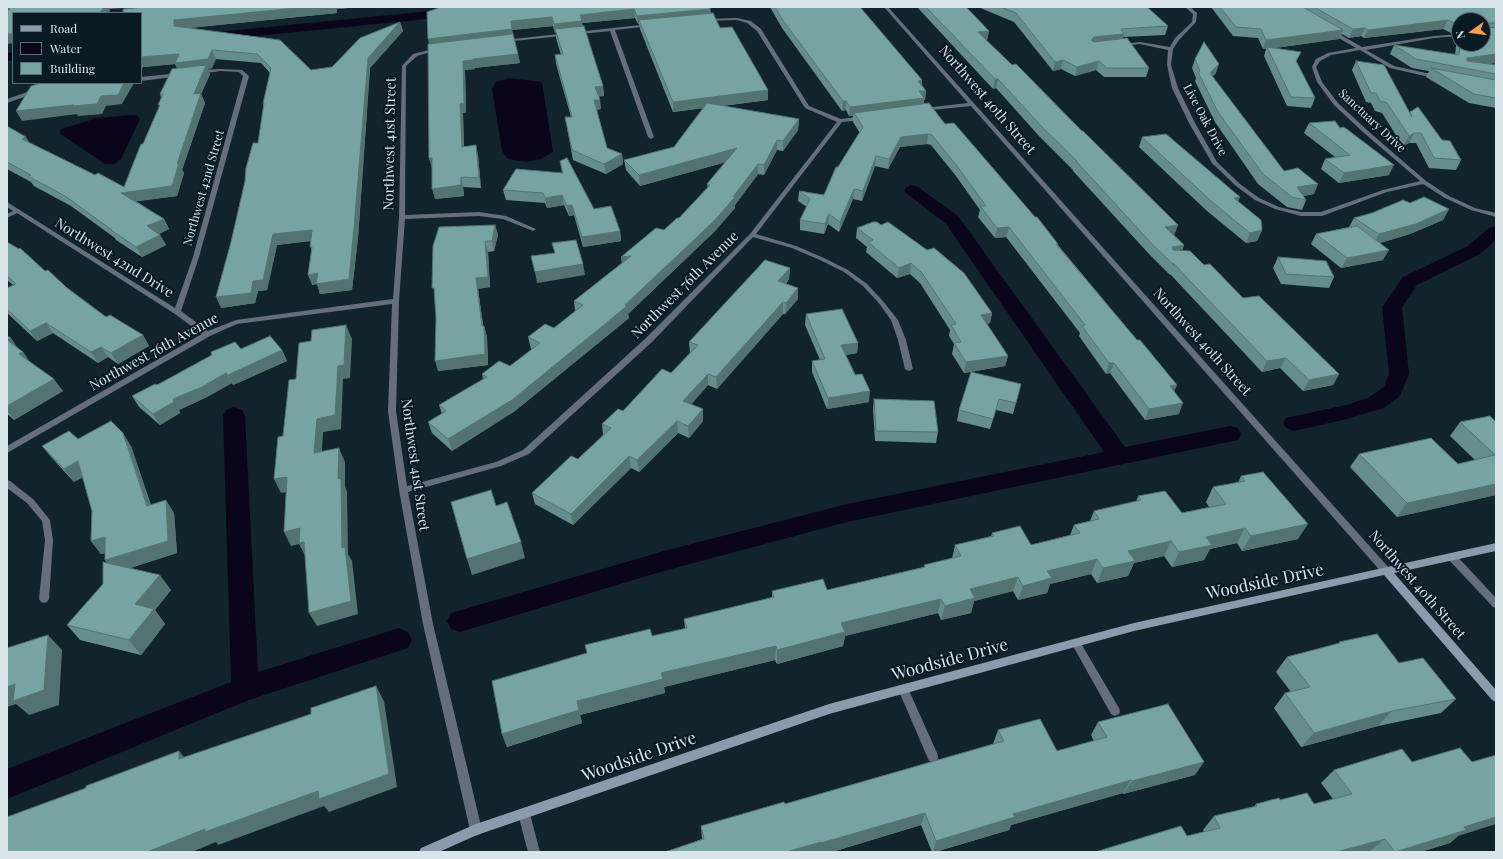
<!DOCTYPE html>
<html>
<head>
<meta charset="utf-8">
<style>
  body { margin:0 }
  #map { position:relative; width:1503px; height:859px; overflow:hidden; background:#12242b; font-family:"Playfair Display",serif }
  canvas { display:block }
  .frame { position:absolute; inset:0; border:8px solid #d9e5ea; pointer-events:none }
  .legend { position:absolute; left:12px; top:12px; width:130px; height:72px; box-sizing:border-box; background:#091b22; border:1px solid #5c6c72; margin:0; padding:5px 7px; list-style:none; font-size:12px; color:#d9e5ea }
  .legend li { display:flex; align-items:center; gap:8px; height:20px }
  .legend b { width:20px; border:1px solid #5c6c72 }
  .north { position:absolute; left:1451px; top:12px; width:40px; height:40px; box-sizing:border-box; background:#091b22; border:1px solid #5c6c72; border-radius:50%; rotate:256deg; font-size:11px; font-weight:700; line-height:16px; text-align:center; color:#d9e5ea }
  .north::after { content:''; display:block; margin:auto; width:14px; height:18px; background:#f99f4d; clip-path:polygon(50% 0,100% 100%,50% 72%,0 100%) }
</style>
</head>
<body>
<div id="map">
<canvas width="1503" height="859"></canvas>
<div class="frame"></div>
<ul class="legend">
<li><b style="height:5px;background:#8c9aae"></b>Road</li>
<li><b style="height:11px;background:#0b051c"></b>Water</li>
<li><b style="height:11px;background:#76a4a2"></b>Building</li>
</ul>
<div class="north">N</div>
</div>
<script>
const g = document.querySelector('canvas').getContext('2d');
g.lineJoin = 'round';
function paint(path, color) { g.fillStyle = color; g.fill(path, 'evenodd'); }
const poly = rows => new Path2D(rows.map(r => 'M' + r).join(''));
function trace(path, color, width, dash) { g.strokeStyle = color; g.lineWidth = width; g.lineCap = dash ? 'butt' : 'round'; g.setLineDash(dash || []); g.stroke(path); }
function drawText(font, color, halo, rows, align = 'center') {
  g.font = font + ' "Playfair Display",serif'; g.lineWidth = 4; g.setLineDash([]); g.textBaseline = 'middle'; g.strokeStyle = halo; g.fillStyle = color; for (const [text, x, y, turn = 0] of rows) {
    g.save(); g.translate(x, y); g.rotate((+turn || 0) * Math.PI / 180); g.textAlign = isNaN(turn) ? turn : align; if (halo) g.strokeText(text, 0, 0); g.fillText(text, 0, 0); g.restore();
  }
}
const water = poly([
  [509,78,542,82,553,152,541,159,526,162,508,159,502,151,492,89,496,82],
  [132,115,137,115,140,119,121,159,114,164,105,164,59,133,61,129,97,118]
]);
const canal = poly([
  [471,7,514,7,512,10,508,11,207,41,202,40,201,37,202,34,207,33,471,7],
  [13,52,13,60,7,61,7,53,13,52],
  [912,185,918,187,958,216,1125,447,1230,426,1238,428,1241,434,1238,440,847,522,664,571,460,632,451,629,447,621,451,613,664,551,847,504,1104,452,946,224,906,193,904,190,906,187,912,185],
  [1496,226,1496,240,1480,254,1417,285,1402,307,1409,374,1400,396,1384,408,1347,419,1294,431,1286,428,1283,423,1286,418,1346,405,1368,398,1384,387,1389,374,1382,307,1385,303,1403,277,1468,246,1490,227,1496,226],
  [234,407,242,410,245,415,258,672,399,628,408,632,412,640,408,648,249,700,7,799,7,769,231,682,223,415,226,410,234,407]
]);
const lane = poly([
  [1452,553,1455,554,1496,598,1496,608,1493,607,1449,560,1447,557,1449,554,1452,553],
  [1076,639,1079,640,1119,708,1120,711,1119,714,1115,716,1111,714,1073,646,1071,643,1073,640,1076,639],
  [903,684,907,686,937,753,938,757,937,761,933,762,929,761,898,689,899,686,903,684],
  [524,808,528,810,530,814,540,852,528,852,518,814,520,810,524,808]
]);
const street = poly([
  [107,7,126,7,124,8,98,10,96,9,107,7],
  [884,7,888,7,1390,569,1392,572,1390,575,1387,576,1384,575,971,106,922,111,922,109,924,108,968,103,884,7],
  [1185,7,1190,7,1197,13,1196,22,1179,40,1173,49,1171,65,1178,88,1195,123,1217,162,1240,184,1259,198,1279,207,1301,212,1321,212,1383,190,1420,181,1364,133,1334,105,1317,82,1312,67,1316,59,1328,53,1356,48,1330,33,1330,31,1334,31,1362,47,1434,36,1459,34,1459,36,1434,38,1366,50,1394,66,1440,76,1440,78,1438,79,1390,68,1360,50,1331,55,1320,61,1316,67,1322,82,1338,103,1368,131,1426,181,1449,196,1475,208,1496,213,1496,217,1471,210,1445,198,1423,184,1387,192,1322,216,1301,216,1275,209,1255,200,1236,186,1212,163,1189,123,1172,88,1167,65,1168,50,1140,44,1122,46,1120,45,1122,44,1140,42,1170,47,1175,38,1192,22,1193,14,1185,7],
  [737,18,751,21,761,29,809,106,841,119,863,116,866,118,863,120,842,122,756,234,796,246,824,258,848,270,867,284,882,300,898,320,906,340,913,369,909,371,905,369,898,340,891,320,878,302,863,286,844,272,820,260,792,248,753,237,652,342,529,454,501,466,408,492,433,624,482,830,480,834,476,836,472,834,470,830,423,624,399,490,388,411,392,304,237,324,210,336,7,453,7,446,202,334,175,314,17,213,7,218,7,214,13,211,7,207,7,202,175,308,193,257,243,76,239,72,221,71,198,74,195,72,198,70,221,69,242,70,249,76,199,257,181,311,208,331,236,320,393,299,399,217,402,66,413,54,441,47,441,49,417,56,406,66,405,215,479,212,506,216,536,229,533,231,503,219,479,216,405,219,399,301,396,411,407,486,496,462,523,450,646,338,750,234,837,122,805,108,757,31,747,23,737,20,705,21,703,20,705,19,737,18],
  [649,24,651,25,651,26,615,30,654,137,651,139,648,137,610,31,504,42,502,41,504,40,649,24],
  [179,73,181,74,181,76,141,81,141,77,179,73],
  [36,89,38,90,38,92,7,103,7,99,36,89],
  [7,480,10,481,33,499,50,520,53,540,49,599,47,602,44,603,41,602,39,599,45,540,42,521,27,503,7,488,7,480]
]);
const secondary = poly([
  [1496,543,1496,551,1394,573,1496,690,1496,702,1492,700,1384,575,1134,631,829,714,477,835,439,852,419,852,421,848,476,824,829,704,1134,623,1496,543]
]);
const wall = poly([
  [145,7,360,7,337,9,337,13,189,28,311,70,332,67,400,22,403,31,370,68,358,238,352,290,320,294,317,284,312,285,311,241,277,245,267,290,258,291,255,303,221,308,231,242,258,143,264,106,263,104,270,73,261,63,216,59,212,68,207,69,210,74,201,94,205,103,182,170,184,173,177,196,136,201,164,219,169,229,159,234,160,235,166,245,142,257,116,240,115,238,71,206,34,186,31,182,7,169,7,126,30,143,95,175,124,187,159,107,161,98,160,94,177,68,175,64,143,67,141,70,141,13],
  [441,7,710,7,711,14,720,28,768,90,768,100,723,106,799,119,798,130,783,151,777,150,764,175,758,174,735,205,735,208,714,232,628,314,629,318,515,411,452,451,432,433,428,422,442,414,439,405,483,379,482,374,510,366,532,349,531,349,528,337,554,328,575,311,574,301,622,263,621,257,664,230,679,218,708,188,707,184,726,162,640,186,626,170,624,160,674,147,703,108,673,112,640,29,639,24,638,24,635,18,582,23,583,27,603,86,604,96,599,96,601,109,596,110,607,148,622,154,623,164,606,174,573,160,565,117,571,117,556,64,555,55,561,55,556,38,556,33,555,33,553,26,512,30,520,63,474,68,475,69,465,70,466,113,463,113,464,147,478,155,481,188,463,187,464,196,435,199,432,168,429,158,429,44],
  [770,7,860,7,922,80,922,85,926,91,925,100,924,100,924,104,945,124,1058,244,1058,245,1137,340,1177,385,1174,391,1179,414,1145,420,1110,373,1106,374,1079,336,1080,333,1006,237,995,238,978,217,980,210,956,176,931,145,927,144,900,147,888,169,875,166,862,201,853,199,839,232,828,224,824,234,800,230,800,220,807,207,798,201,799,191,824,195,838,167,860,133,853,122,853,116,849,116,846,110,842,111,782,28],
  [917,7,966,7,989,31,987,40,986,40,1178,225,1174,235,1184,245,1182,251,1204,265,1243,298,1339,374,1333,385,1303,391,1280,368,1262,372,1170,274,1170,275,1149,254,1073,171,1073,170,1039,136,996,88,993,89],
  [978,7,1147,7,1168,26,1165,35,1123,37,1123,39,1149,68,1146,77,1104,77,1096,70,1075,76,1061,69,1053,71,1014,22],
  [1211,7,1496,7,1496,63,1486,64,1496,65,1496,108,1469,103,1426,77,1429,71,1412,68,1390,54,1394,45,1455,55,1457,38,1459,33,1459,44,1483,44,1483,20,1459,20,1459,33,1451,33,1443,29,1364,38,1361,36,1349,38,1342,34,1339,39,1275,48,1297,62,1315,98,1311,108,1287,106,1264,56,1266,49,1263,49,1258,38,1233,36],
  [1195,59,1216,73,1212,77,1284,171,1314,194,1303,196,1306,200,1302,210,1287,207,1258,184,1215,122,1195,81,1196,78,1192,68],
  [1356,61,1410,113,1442,140,1461,160,1456,170,1429,168,1416,143,1409,143,1403,146,1382,113,1375,111,1371,103,1366,102,1352,70],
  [1309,123,1340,128,1389,175,1339,183,1321,169,1325,159,1335,157,1304,133],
  [1142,137,1238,201,1262,230,1257,241,1246,243,1207,211,1139,147],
  [560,161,594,209,620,231,621,241,583,247,574,215,569,216,564,205,547,208,545,203,506,200,503,190,562,173],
  [1410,203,1449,209,1443,220,1410,234,1380,243,1383,260,1341,268,1311,244,1316,234,1349,227,1354,218],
  [495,225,498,235,494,251,488,252,490,287,478,289,483,326,484,326,487,337,488,365,438,371,436,318],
  [857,228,992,313,990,323,987,324,1008,356,1005,366,964,373,952,354,954,344,949,336,950,330,920,283,910,274,897,278,866,252,867,247,856,238],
  [7,242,106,317,143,335,149,346,118,364,108,357,98,363,53,333,37,341,7,313,7,288,13,285,7,280],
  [1278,257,1334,277,1329,288,1281,284,1273,268],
  [790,268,789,279,786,284,798,288,798,299,785,314,783,314,717,389,708,385,691,404,703,409,703,421,689,438,678,433,639,472,631,468,573,525,535,504,532,493,578,459,603,435,602,424,623,411,671,373,690,353,689,342],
  [806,314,858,343,857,353,846,355,869,402,827,409,812,372,812,361,820,360,805,325],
  [7,336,18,348,23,352,29,361,63,391,14,420,7,414],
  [241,349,282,350,287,361,233,385,232,383,207,397,179,410,180,413,160,425,139,407,132,396,157,385,212,355,211,352],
  [1021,384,1013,414,996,410,990,429,957,421,959,410],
  [874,399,938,432,936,443,875,441,873,410],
  [1460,422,1496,422,1496,495,1397,517,1350,467,1359,454,1458,464,1475,460,1450,436],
  [78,439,131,446,151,505,174,513,177,553,130,568,171,590,155,610,165,624,141,655,80,640,67,625,103,584,107,563,105,560,105,553,101,554,91,541,92,511,83,477,74,482,52,458,42,446],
  [1241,476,1298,539,1242,551,1237,543,1210,549,1204,560,1172,567,1164,556,1134,563,1128,576,1097,583,1091,574,1050,584,1047,593,1018,600,1013,591,974,601,971,613,941,620,938,613,845,636,843,646,777,664,775,660,664,687,665,693,580,715,582,723,507,747,502,734,652,636,685,629,684,619,772,598,772,591,827,590,924,567,924,565,952,559,955,545,991,536,992,533,1031,545,1070,535,1074,525,1090,521,1094,511,1136,502,1138,496,1182,513,1209,507,1206,502,1213,487,1238,483],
  [1339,642,1399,663,1456,699,1441,713,1378,726,1301,747,1274,708,1285,693,1291,692,1276,672,1287,657,1338,644],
  [1098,722,1195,775,1123,794,1123,793,1011,825,1009,830,935,852,932,852,921,825,832,852,665,852,702,839,701,826,785,804,993,744,998,730,1057,751,1094,741,1091,735],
  [1334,770,1458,836,1450,843,1420,852,1371,852,1370,851,1368,852,1095,852,1187,836,1204,832,1203,830,1214,816,1254,807,1256,804,1280,800,1314,804,1333,799,1321,783]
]);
const shadedWall = poly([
  [7,7,10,7,13,13,7,16],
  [104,7,109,7,110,11,109,13,100,13],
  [307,7,360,7,337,9,337,13,178,29,174,26,174,20],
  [634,9,635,18,582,23,583,30,555,29,556,33,555,33,554,24,580,15],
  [710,9,711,17,639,20,639,24,638,24,637,16],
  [552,17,553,26,512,30,514,38,430,48,428,39,511,21],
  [1448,20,1443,29,1364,38,1368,30],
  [400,22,403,31,370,68,358,238,352,290,320,294,317,284,312,285,308,275,368,58],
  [1365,28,1361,36,1349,38,1353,29],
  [1343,30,1339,39,1268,49,1267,47,1266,49,1263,49,1266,40],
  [989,31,987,40,977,41,978,32],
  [7,34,13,34,13,43,7,44],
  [1124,34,1122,42,1092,46,1091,40,1094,37],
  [212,50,216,59,212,68,207,69,210,74,201,94,205,103,182,170,184,173,177,196,126,203,121,193,177,164,179,72,175,64,143,67,141,70,141,57],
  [518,54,520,63,474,68,475,69,465,70,466,113,463,113,464,157,462,147,460,104,463,61,473,59],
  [1496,54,1496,63,1462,67,1467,58],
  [1063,60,1061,69,1053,71,1055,62],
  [1099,61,1096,70,1075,76,1077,67],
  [1219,64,1216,73,1206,83,1210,73],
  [995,79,998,79,996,88,993,89],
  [922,80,921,90,918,81],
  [124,83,134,83,122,104,106,106,102,114,78,116,77,114,22,121,16,111,74,105,101,96],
  [603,86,604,96,596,97,595,87],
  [768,90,768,100,673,112,673,102],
  [919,91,926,91,925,100,924,100,923,107,854,113,853,116,849,116,850,107],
  [594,100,600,100,601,109,595,110],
  [843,101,846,101,846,110,842,111],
  [799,119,798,130,783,151,783,141],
  [1414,133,1409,143,1403,146,1409,136],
  [928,134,927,144,900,147,888,169,889,159,901,137],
  [26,137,32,147,22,139],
  [777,140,777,150,764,175,764,165],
  [476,145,478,155,481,188,479,178],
  [737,148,737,159,640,186,639,175],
  [622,154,623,164,606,174,604,164],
  [876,156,875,166,862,201,863,191],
  [429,158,432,158,435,168,432,168],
  [758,164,758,174,735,205,735,208,714,232,628,314,629,318,515,411,452,451,448,439,625,305,733,197],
  [1394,165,1389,175,1339,183,1344,173],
  [461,177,463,187,464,196,435,199,432,189],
  [1318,184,1314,194,1292,198,1297,187],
  [854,189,853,199,839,232,840,222],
  [562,195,564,205,547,208,545,198],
  [1240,197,1236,207,1234,198],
  [572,205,574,215,569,216,567,206],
  [1449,209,1443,220,1410,234,1373,245,1379,234],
  [829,214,828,224,824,234,825,224],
  [164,219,169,229,153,237,147,226],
  [495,225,498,235,494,251,492,241],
  [1178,225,1174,235,1165,227],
  [1009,227,1006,237,995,238,997,228],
  [312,230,316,240,277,245,267,290,258,291,255,303,221,308,216,297,253,281,273,234],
  [1262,230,1257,241,1246,243,1250,233],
  [620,231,621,241,583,247,582,237],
  [160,235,166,245,142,257,136,247],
  [485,241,488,252,490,287,478,289,485,337,482,326,476,278],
  [1184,245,1180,255,1169,258,1172,247],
  [1389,250,1383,260,1341,268,1347,258],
  [631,256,623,269,621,257],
  [911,263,910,274,897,278,899,268],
  [583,264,585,275,537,283,535,272],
  [790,268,789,279,778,293,778,281],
  [798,288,798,299,785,314,786,303],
  [783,302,783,314,717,389,716,377],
  [992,313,990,323,979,325,981,315],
  [46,323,53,333,37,341,30,331],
  [346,325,352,339,350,378,343,379,341,429,323,432,321,467,314,453,317,419,338,366],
  [484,326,487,337,488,365,438,371,435,361],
  [143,335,149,346,118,364,111,353],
  [11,338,19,350,7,340],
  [858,343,857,353,840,356,841,345],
  [101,347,108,357,98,363,91,352],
  [282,350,287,361,233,385,228,375],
  [23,352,31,364,19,354],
  [1008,356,1005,366,964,373,966,362],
  [1286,358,1280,368,1262,372,1267,361],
  [1109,363,1114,363,1110,373,1106,374],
  [226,373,232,383,207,397,179,410,180,413,160,425,153,414,173,399],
  [708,374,708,385,684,413,683,401],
  [1339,374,1333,385,1303,391,1309,380],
  [54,379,63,391,14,420,7,411,7,406],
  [1177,385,1172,396,1170,386],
  [870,391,869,402,827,409,828,398],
  [1183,403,1179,414,1145,420,1149,409],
  [703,409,703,421,689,438,688,426],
  [677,421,678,433,639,472,637,460],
  [123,433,131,446,155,519,147,506],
  [339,448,345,462,345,486,347,492,348,554,352,561,358,614,317,626,309,613,342,548,338,479],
  [629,456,631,468,573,525,571,514],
  [78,461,88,474,74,482,64,469],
  [287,477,294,491,281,493,274,479],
  [1496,484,1496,495,1397,517,1407,503],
  [166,500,174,513,177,553,115,573,105,560],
  [1308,524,1298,539,1242,551,1251,536],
  [300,528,307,542,306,557,299,544,291,546,284,532],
  [1245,528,1237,543,1210,549,1204,560,1172,567,1179,552,1206,537],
  [105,537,115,550,101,554,91,541],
  [1171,541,1164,556,1134,563,1128,576,1097,583,1103,568,1128,551],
  [521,542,525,558,472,575,467,559],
  [1097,559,1091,574,1050,584,1047,593,1018,600,1023,586,1047,571],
  [160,575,171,590,155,610,165,624,141,655,129,640,135,604],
  [1018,577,1013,591,974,601,971,613,941,620,945,606,970,589],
  [941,599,938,613,845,636,843,646,777,664,777,650,841,623],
  [48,635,62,650,59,705,29,715,16,704,7,707,7,687],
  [776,646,775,660,664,687,665,693,580,715,582,723,507,747,502,734,577,701,661,673],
  [376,686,384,701,397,787,329,812,324,806,218,845,216,842,192,852,147,852],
  [1392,711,1378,726,1301,747,1314,733],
  [179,751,191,765,179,759],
  [1204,762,1195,775,1123,794,1132,781],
  [1131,780,1123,793,1011,825,1009,830,935,852,933,852,936,841,1013,814],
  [925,813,921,825,832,852,820,852,821,843],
  [1496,817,1496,824,1458,836,1450,843,1420,852,1394,852,1464,827],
  [1385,839,1370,851,1368,852,1336,852],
  [821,842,820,852,786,852]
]);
const building = poly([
  [9,7,104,7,100,13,13,13,13,34,7,34,7,11,9,10,9,7],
  [145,7,307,7,174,20,174,26,280,40,311,70,332,67,360,38,400,22,368,58,354,228,349,279,316,284,318,273,308,275,312,247,310,247,312,230,273,234,263,280,253,281,251,293,216,297,231,242,245,181,246,168,253,143,258,143,264,103,263,104,271,68,257,54,212,50,208,59,175,63,179,54,141,57,141,13,123,13,123,9,145,7],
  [441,7,710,7,710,9,637,16,634,9,580,15,582,21,554,24,552,17,511,21,512,29,428,39,427,12,441,7],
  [775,7,860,7,922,80,918,81,926,91,919,91,924,98,850,107,846,101,843,101,782,19,775,7],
  [926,7,966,7,989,31,978,32,1012,65,1016,64,1082,131,1083,131,1178,225,1165,227,1184,245,1172,247,1173,250,1190,251,1204,265,1210,264,1243,298,1259,296,1339,374,1309,380,1286,358,1267,361,1173,263,1174,265,1152,244,1076,161,1077,161,1042,127,998,79,995,79,926,7],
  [1001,7,1147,7,1168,26,1121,29,1124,34,1094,37,1091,40,1094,42,1127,38,1149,68,1107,68,1099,61,1077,67,1063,60,1055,62,1016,13,1001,7],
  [1220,7,1303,7,1343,30,1266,40,1261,29,1236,27,1220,7],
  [1314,7,1496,7,1496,23,1488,23,1487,27,1496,28,1496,54,1467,58,1467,61,1496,65,1496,74,1416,59,1394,45,1459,55,1460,44,1483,44,1483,20,1459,20,1459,24,1456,24,1448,20,1368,30,1365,28,1353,29,1314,7],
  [713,13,720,28,732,27,768,90,673,102,639,20,713,13],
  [584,26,603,86,595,87,600,100,594,100,607,148,622,154,604,164,572,150,565,117,572,117,555,55,563,54,555,29,584,26],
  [513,34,518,54,473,59,473,60,463,61,464,103,460,104,462,147,476,145,479,178,461,177,461,185,432,189,432,158,429,158,428,44,513,34],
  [1204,42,1219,64,1210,73,1284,171,1298,168,1318,184,1297,187,1306,200,1292,197,1263,174,1218,112,1198,72,1200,71,1195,59,1204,42],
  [1267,47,1301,52,1296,61,1315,98,1291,97,1267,47],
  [1356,61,1384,65,1412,117,1410,112,1418,107,1442,140,1450,141,1461,160,1434,158,1421,133,1414,133,1409,136,1387,103,1380,101,1376,93,1371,93,1356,61],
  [206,65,194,94,201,93,177,164,179,163,172,186,121,193,164,219,147,226,160,235,136,247,111,230,112,230,65,196,28,176,31,175,7,162,7,126,26,137,22,139,95,175,98,173,124,187,141,144,143,144,160,105,158,105,163,94,160,94,172,69,206,65],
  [1431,68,1496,80,1496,98,1474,94,1431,68],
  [41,83,124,83,118,95,101,96,97,104,73,106,74,105,16,111,31,86,41,83],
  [707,103,799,119,783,141,777,140,764,165,758,164,733,197,735,197,714,221,625,305,627,306,512,400,448,439,428,422,446,411,439,405,487,377,482,374,499,361,510,366,540,343,528,337,545,324,554,328,583,305,574,301,631,256,621,257,656,228,664,230,677,218,679,218,710,185,707,184,737,148,639,175,624,160,674,147,707,103],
  [929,103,945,124,954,123,1035,217,1037,217,1058,244,1056,244,1137,340,1140,340,1177,385,1170,386,1183,403,1149,409,1114,363,1109,363,1082,326,1085,325,1009,227,997,228,980,206,986,206,957,166,932,135,928,134,901,137,889,159,876,156,863,191,854,189,840,222,829,214,825,224,800,220,810,199,799,191,824,195,836,167,838,167,863,127,854,113,929,103],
  [1335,121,1340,128,1344,127,1394,165,1344,173,1325,159,1350,155,1309,123,1335,121],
  [1166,134,1240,197,1234,198,1261,220,1262,230,1250,233,1211,201,1142,137,1166,134],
  [567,158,594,209,611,206,620,231,582,237,572,205,567,206,562,195,545,198,543,193,503,190,516,169,563,173,560,161,567,158],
  [1424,197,1449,209,1416,224,1379,234,1354,218,1372,213,1403,200,1410,203,1424,197],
  [873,222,877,222,881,225,888,222,927,250,934,248,964,273,992,313,981,315,1008,356,966,362,954,343,961,342,951,325,956,324,922,273,911,263,899,268,868,242,873,240,857,228,873,222],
  [495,225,492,241,485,241,488,277,476,278,482,326,484,326,485,354,435,361,436,318,434,288,432,288,433,246,439,227,495,225],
  [1357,226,1389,250,1347,258,1316,234,1357,226],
  [576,240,583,264,535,272,531,256,555,253,552,243,576,240],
  [7,242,19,249,20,248,45,271,48,270,67,288,106,317,110,315,143,335,111,353,101,347,91,352,46,323,30,331,7,309,7,288,16,284,7,276,7,242],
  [1278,257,1326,261,1334,277,1286,274,1278,257],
  [765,260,790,268,778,281,798,288,786,303,783,302,716,377,708,374,683,401,703,409,688,426,677,421,637,460,629,456,571,514,532,493,571,456,578,459,611,428,602,424,618,409,623,411,662,369,671,373,698,345,689,342,765,260],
  [842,309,858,343,841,345,855,375,862,374,870,391,828,398,812,361,825,359,806,314,842,309],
  [346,325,344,365,338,366,335,415,317,419,314,453,339,448,338,479,341,478,342,548,345,547,351,601,309,613,304,542,299,543,300,528,284,532,287,477,274,479,278,437,283,436,289,380,296,379,299,343,311,341,312,330,346,325],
  [7,336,11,338,7,340,23,352,19,354,54,379,7,406,7,336],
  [270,336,282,350,228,375,226,373,202,387,173,399,174,402,153,414,132,396,155,384,157,385,212,355,211,352,235,342,241,349,270,336],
  [971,372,1021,384,1016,403,999,399,993,419,959,410,971,372],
  [874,399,934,401,938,432,876,431,874,399],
  [1490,416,1496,422,1496,484,1407,503,1359,454,1431,438,1458,464,1495,455,1460,422,1490,416],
  [111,421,123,433,147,506,166,500,168,541,105,560,105,537,91,541,92,511,78,461,64,469,42,446,69,431,78,439,111,421],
  [1263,472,1308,524,1251,536,1245,528,1206,537,1212,545,1179,552,1171,541,1128,551,1135,561,1103,568,1097,559,1047,571,1052,578,1023,586,1018,577,970,589,975,598,945,606,941,599,841,623,845,632,777,650,776,646,661,673,663,679,577,701,579,710,502,734,492,681,587,653,585,645,650,629,652,636,687,628,684,619,774,597,772,591,823,579,827,590,925,567,924,565,961,556,955,545,994,536,992,533,1020,526,1031,545,1080,533,1074,525,1099,519,1094,511,1141,500,1138,496,1165,491,1182,513,1226,504,1213,487,1245,481,1241,476,1263,472],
  [491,490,496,506,507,502,521,542,467,559,451,502,491,490],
  [103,562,160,575,135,604,154,609,129,640,67,625,103,584,103,562],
  [1377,634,1399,663,1423,658,1456,699,1392,711,1314,733,1285,693,1310,687,1287,657,1340,643,1339,642,1377,634],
  [48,635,44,690,13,701,15,684,7,687,7,648,48,635],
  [376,686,389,774,319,799,318,791,205,832,205,829,147,852,7,852,7,817,86,788,86,786,179,751,179,759,311,714,311,708,376,686],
  [1168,704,1204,762,1132,781,1131,780,1013,814,1015,817,936,841,925,813,821,843,821,842,786,852,665,852,704,839,701,826,784,802,785,804,1004,741,998,730,1040,719,1057,751,1107,737,1098,722,1168,704],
  [1460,748,1472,762,1496,755,1496,817,1464,827,1466,830,1395,852,1385,839,1336,852,1095,852,1181,826,1187,836,1220,828,1214,816,1257,806,1256,804,1279,798,1280,800,1307,793,1314,804,1352,794,1334,770,1402,749,1412,762,1460,748]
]);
const farStreetnames = [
  ["Live Oak Drive",1205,120,62],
  ["Sanctuary Drive",1372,121,43],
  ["Northwest 42nd Street",204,188,-74]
];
const streetNames = [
  ["Northwest 40th Street",987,100,49],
  ["Northwest 41st Street",390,144,-89],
  ["Northwest 42nd Drive",114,258,32],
  ["Northwest 76th Avenue",685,285,-45],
  ["Northwest 40th Street",1202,342,48],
  ["Northwest 76th Avenue",154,352,-29],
  ["Northwest 41st Street",415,465,82],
  ["Northwest 40th Street",1417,585,49]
];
const nearStreetnames = [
  ["Woodside Drive",1265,582,-12],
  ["Woodside Drive",950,660,-15],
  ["Woodside Drive",639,757,-19]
];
paint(water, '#0b051c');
paint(canal, '#0b051c');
paint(lane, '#666e7b');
paint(street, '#666e7b');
paint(secondary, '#8c9aae');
paint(wall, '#658d8b');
paint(shadedWall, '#537371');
paint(building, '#76a4a2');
trace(building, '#537371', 1);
drawText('12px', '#d9e5ea', '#091b22', farStreetnames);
drawText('14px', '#d9e5ea', '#091b22', streetNames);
drawText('17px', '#d9e5ea', '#091b22', nearStreetnames);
</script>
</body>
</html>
